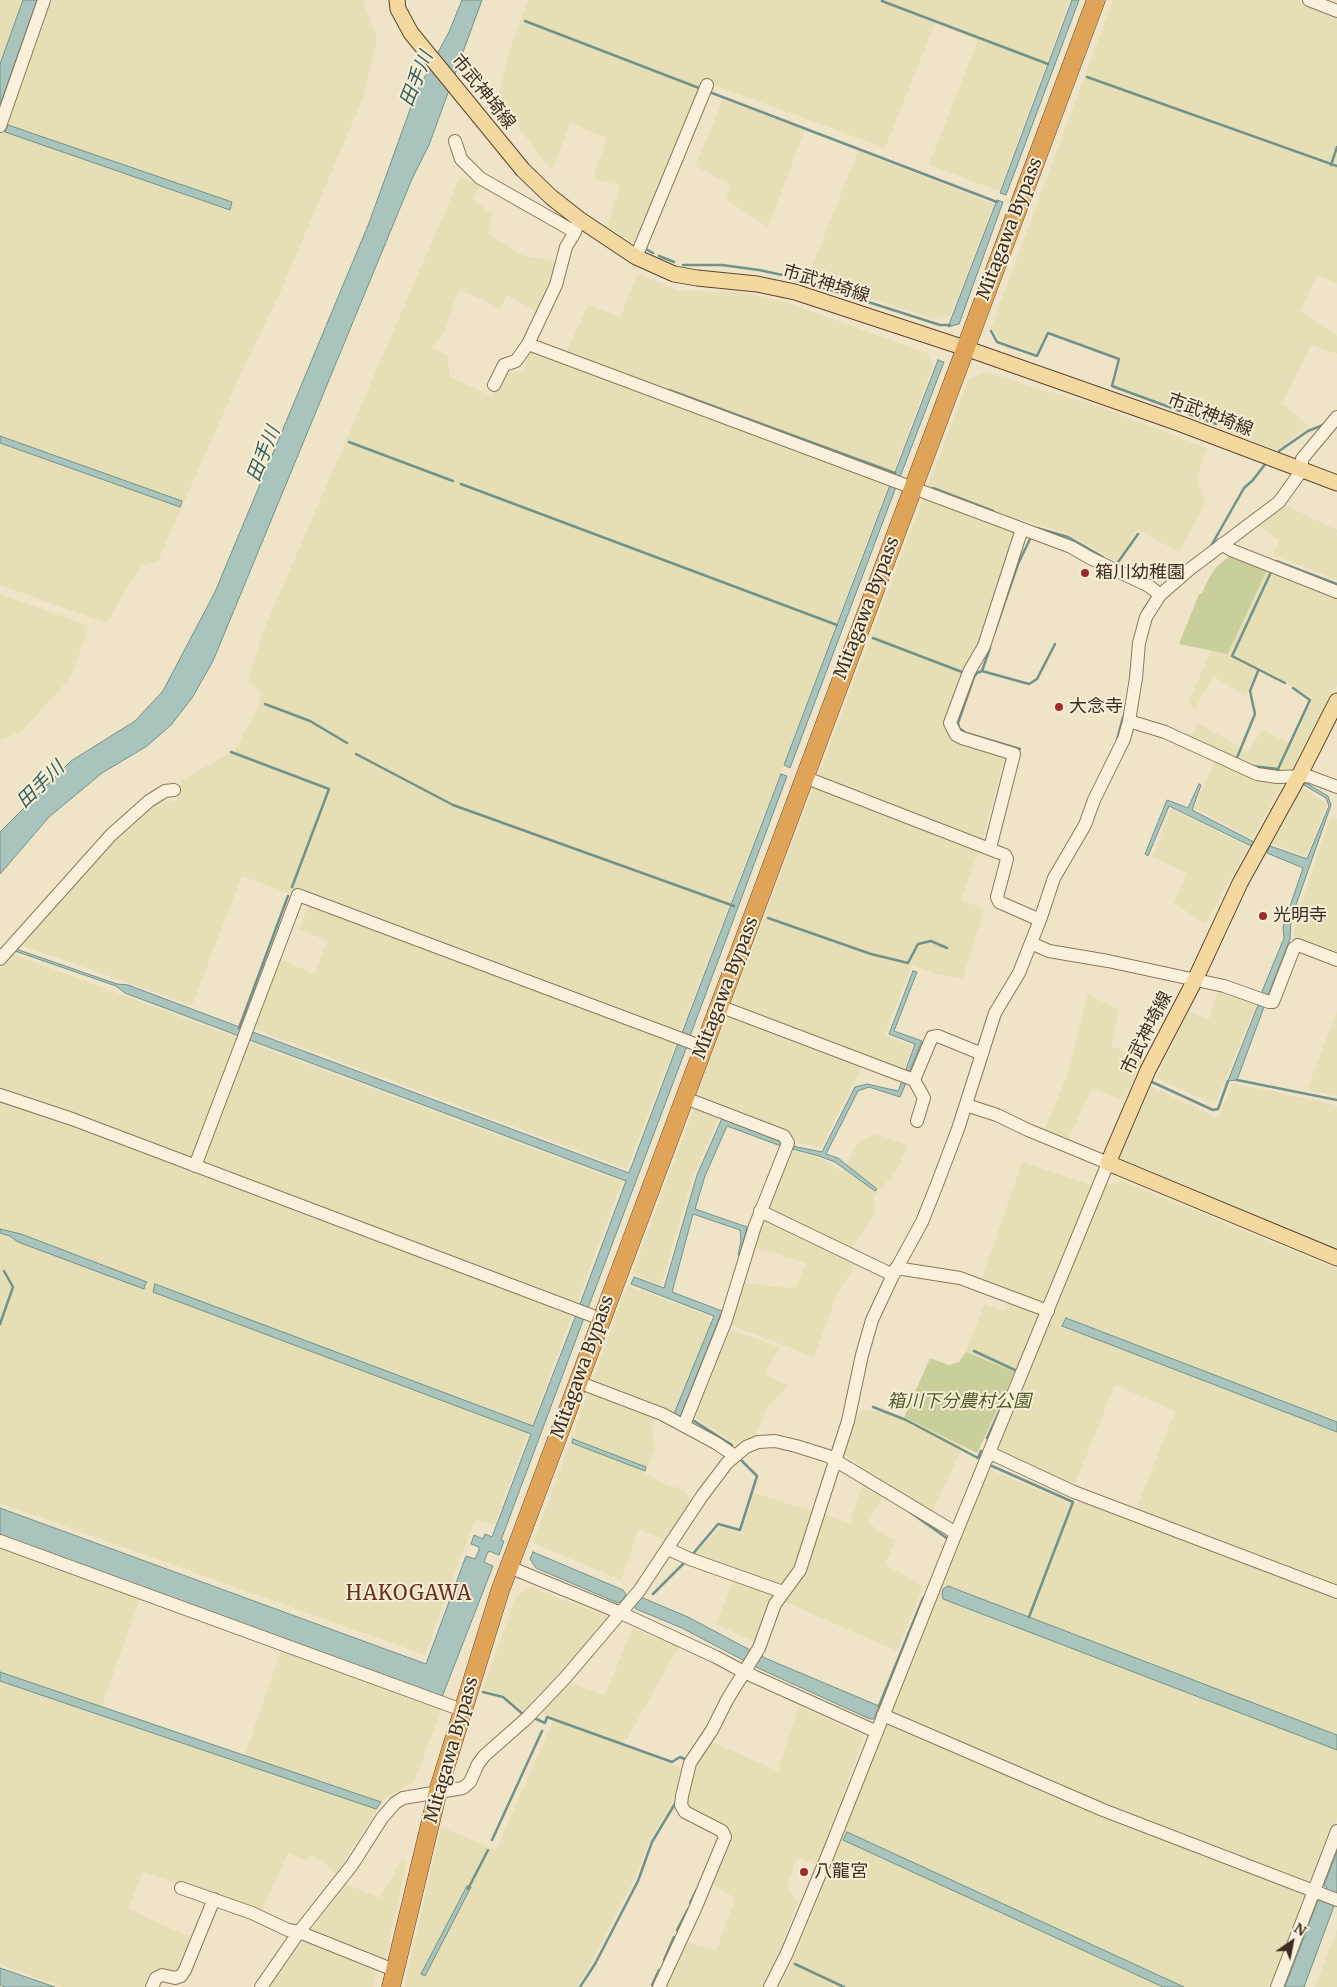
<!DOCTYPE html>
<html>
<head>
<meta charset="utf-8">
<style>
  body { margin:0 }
  #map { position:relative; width:1337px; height:1987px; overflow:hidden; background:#f0e4c8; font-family:Merriweather,serif }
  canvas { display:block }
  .north { position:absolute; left:1267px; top:1917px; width:50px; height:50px; -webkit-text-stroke:4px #f7eed8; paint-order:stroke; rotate:33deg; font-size:14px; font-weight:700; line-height:20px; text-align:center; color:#3d2e20 }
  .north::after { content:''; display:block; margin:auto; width:18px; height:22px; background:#3d2e20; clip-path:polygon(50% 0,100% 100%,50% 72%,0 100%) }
</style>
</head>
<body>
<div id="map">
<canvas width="1337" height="1987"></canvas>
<div class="north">N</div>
</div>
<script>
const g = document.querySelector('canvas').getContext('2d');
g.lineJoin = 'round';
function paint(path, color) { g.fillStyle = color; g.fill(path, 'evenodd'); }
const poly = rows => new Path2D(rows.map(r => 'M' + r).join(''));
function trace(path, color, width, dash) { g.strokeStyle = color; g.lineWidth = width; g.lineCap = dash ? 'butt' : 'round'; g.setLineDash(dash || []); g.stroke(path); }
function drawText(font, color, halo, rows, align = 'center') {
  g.font = font + ' Merriweather,"Noto Sans JP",serif'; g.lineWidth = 4; g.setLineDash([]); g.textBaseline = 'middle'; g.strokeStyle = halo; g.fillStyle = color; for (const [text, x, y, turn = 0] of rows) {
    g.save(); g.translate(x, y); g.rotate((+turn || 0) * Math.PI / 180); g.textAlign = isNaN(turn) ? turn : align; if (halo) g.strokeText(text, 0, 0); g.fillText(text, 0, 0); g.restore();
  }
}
const farmland = poly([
  [0,0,22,0,0,62],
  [47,0,363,0,377,39,363,98,279,295,241,373,158,561,141,566,106,623,0,585,0,135],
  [528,0,1070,0,999,191,929,165,978,40,935,23,885,148,704,81,637,245,607,227,620,185,593,179,607,138,570,123,552,171,497,99,511,46],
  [1113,0,1299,0,1337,14,1337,283,1317,275,1300,311,1337,336,1337,354,1311,345,1282,404,1309,426,1277,450,1219,430,1219,423,1114,385,1121,359,1047,331,1037,353,1001,341,991,328],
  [723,100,805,130,768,227,726,199,731,185,695,166],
  [858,151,994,204,950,316,938,320,807,279],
  [460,177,481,185,473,198,492,215,488,234,524,256,558,261,553,285,536,311,506,295,501,309,459,289,445,330,432,348,447,355,450,377,492,396,505,373,523,370,536,339,567,351,588,305,620,317,638,274,681,291,743,292,788,303,927,353,933,366,783,766,627,1169,252,1028,278,959,315,974,327,941,299,929,309,904,290,894,242,876,192,1005,20,945,114,842,160,798,175,803,182,780,235,750,260,703,260,691,248,682,263,632],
  [985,372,1100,407,1207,448,1197,476,1205,504,1179,552,1137,530,1117,562,1068,534,1020,519,978,649,946,723,1005,756,982,842,961,900,984,909,963,978,936,974,912,965,885,1035,912,1046,903,1072,866,1059,821,1148,796,1142,790,1134,696,1097,968,380],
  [1285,505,1337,530,1337,580,1273,555,1279,540,1255,524],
  [1268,568,1337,599,1337,685,1295,773,1242,762,1190,736,1198,723,1248,752,1262,730,1292,744,1313,698,1258,666,1245,696,1213,676,1195,709,1189,702,1211,650,1229,654],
  [0,594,89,626,71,677,22,731,2,740,0,740],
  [1215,761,1283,783,1252,838,1194,808],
  [1301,786,1327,804,1306,857,1272,843],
  [1171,809,1248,847,1206,924,1174,903,1187,873,1152,857],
  [1331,816,1337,819,1337,957,1293,939,1296,920],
  [13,954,622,1182,494,1525,475,1519,425,1655,0,1503,0,970],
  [1218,992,1256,1005,1215,1105,1156,1078,1188,1012,1209,1019],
  [1088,994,1119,1010,1111,1046,1144,1059,1123,1100,1092,1088,1068,1140,1044,1130,1067,1076],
  [1337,1011,1337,1096,1307,1090],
  [1232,1083,1332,1104,1337,1107,1337,1248,1124,1162,1117,1154,1148,1085,1218,1118],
  [695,1106,720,1115,693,1177,661,1285,632,1274],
  [877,1134,908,1145,896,1172,874,1196,875,1215,845,1256,856,1264,838,1292,814,1357,728,1324,745,1283,795,1289,806,1263,753,1247,788,1150,822,1159,843,1172,858,1142],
  [1022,1162,1091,1185,1015,1372,966,1352,984,1304,1005,1311,1012,1290,982,1279],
  [1122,1181,1337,1269,1337,1586,1136,1509,1175,1411,1115,1385,1076,1481,1069,1485,1001,1453,999,1445,1106,1185],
  [627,1286,710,1316,709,1322,779,1347,765,1374,788,1386,767,1408,755,1438,736,1443,692,1416,662,1410,652,1426,655,1450,645,1473,662,1483,684,1490,693,1504,667,1541,639,1529,621,1580,533,1543],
  [863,1409,904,1417,963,1446,932,1512,889,1485,868,1523,896,1541,885,1564,923,1587,897,1651,783,1601,763,1646,716,1624,738,1569,695,1554,720,1527,742,1533,754,1493,850,1523,867,1471,844,1454,853,1422],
  [988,1469,1069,1503,1083,1503,1337,1597,1337,1818,1272,1987,780,1987,797,1952],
  [0,1544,141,1596,101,1708,244,1757,282,1648,442,1709,414,1782,384,1799,336,1874,327,1865,312,1856,306,1861,288,1853,261,1912,143,1872,128,1909,194,1939,177,1970,154,1971,145,1987,63,1987,0,1965],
  [531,1587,611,1618,526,1713,503,1695,483,1689,516,1596],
  [632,1629,679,1646,623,1746,681,1768,673,1801,649,1841,635,1878,592,1962,577,1987,404,1987,441,1827,496,1850,553,1721,540,1710,566,1681,605,1695],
  [799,1706,864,1737,817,1865,797,1858,787,1886,798,1902,774,1966,763,1987,666,1987,684,1941,716,1951,735,1898,710,1882,732,1837,727,1827,690,1810,687,1800,694,1764,712,1742,778,1771],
  [402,1859,407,1861,385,1961,379,1962,374,1987,268,1987,346,1884,380,1898],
  [1337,1929,1337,1987,1315,1987]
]);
const green = poly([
  [1232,554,1268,568,1228,654,1179,644,1199,594,1202,593,1209,578,1216,567],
  [966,1352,1015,1372,977,1453,904,1417,930,1358,949,1365,959,1362]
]);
const water = poly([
  [23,0,37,0,0,105,0,64,23,0],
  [462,0,482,0,429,145,412,179,213,661,192,698,171,725,147,746,102,773,49,817,0,874,0,832,71,761,135,721,163,691,215,592,369,223,416,93,449,32,462,0],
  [1072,0,1079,0,1006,195,1000,193,1072,0],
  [8,125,232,202,230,210,5,132,8,125],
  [997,200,1003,202,959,324,948,327,997,200],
  [938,360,944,362,900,477,894,475,938,360],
  [0,436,182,501,180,507,0,443,0,436],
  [890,485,896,487,790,768,784,765,890,485],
  [781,774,787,776,690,1036,682,1033,781,774],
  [1306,783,1328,796,1331,805,1291,919,1290,939,1268,995,1261,994,1284,938,1283,927,1303,868,1267,853,1270,846,1307,859,1329,806,1326,798,1304,785,1306,783],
  [1199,784,1201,785,1192,810,1254,842,1251,846,1169,806,1148,856,1145,854,1167,800,1188,808,1199,784],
  [16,949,117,984,128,985,242,1028,239,1036,125,993,116,986,15,951,16,949],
  [913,971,917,972,894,1031,922,1041,909,1073,905,1072,915,1044,889,1034,913,971],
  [1258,1005,1264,1007,1237,1080,1228,1081,1258,1005],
  [250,1031,629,1173,678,1043,687,1046,588,1308,580,1304,626,1181,247,1039,250,1031],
  [902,1081,906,1083,900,1097,869,1087,858,1091,826,1154,838,1158,877,1189,875,1191,835,1162,819,1156,781,1146,727,1126,705,1176,695,1209,747,1227,740,1255,738,1255,741,1241,740,1230,693,1214,672,1292,722,1311,680,1417,674,1414,714,1316,631,1284,634,1277,664,1288,697,1175,723,1116,792,1146,822,1152,855,1087,867,1084,898,1091,902,1081],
  [0,1229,21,1234,147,1282,145,1285,144,1289,18,1242,10,1236,0,1233,0,1229],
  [155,1284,533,1426,576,1315,584,1318,501,1540,504,1541,499,1555,489,1551,487,1554,484,1562,493,1566,442,1697,0,1535,0,1508,426,1664,466,1556,475,1559,479,1550,479,1547,471,1544,474,1535,483,1539,485,1534,492,1537,531,1434,153,1292,155,1284],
  [1066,1318,1337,1422,1337,1432,1062,1326,1066,1318],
  [573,1439,646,1467,645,1471,572,1443,573,1439],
  [533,1552,623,1590,626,1594,622,1601,618,1603,536,1568,530,1559,533,1552],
  [948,1586,1337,1735,1337,1750,943,1599,942,1594,943,1589,948,1586],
  [643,1598,688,1617,765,1658,879,1706,874,1719,870,1719,758,1668,682,1628,636,1609,634,1605,638,1599,643,1598],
  [0,1672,381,1802,376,1809,0,1681,0,1672],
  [847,1832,1184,1987,1163,1987,843,1840,847,1832],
  [1337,1851,1337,1891,1331,1905,1334,1906,1304,1987,1285,1987,1318,1900,1322,1901,1326,1890,1327,1887,1324,1886,1337,1851],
  [467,1886,471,1887,425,1976,421,1974,467,1886],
  [0,1968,55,1987,5,1987,0,1985,0,1968]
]);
const stream = poly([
  [882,1,1048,64],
  [525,21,699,88],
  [1087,77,1337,166],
  [712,93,997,202],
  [1331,165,1337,147],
  [644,248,653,253],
  [659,256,674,262],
  [683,265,722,265,759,270,787,276,940,325,950,325],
  [991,331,997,342,1037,356,1048,333,1119,359,1112,386,1180,411],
  [669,390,895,473],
  [1189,414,1216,424],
  [349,442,453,481],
  [1279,451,1308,431,1323,425],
  [461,484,837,625],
  [933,488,993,511],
  [1037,528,1068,537,1103,557],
  [1211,546,1244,488,1253,480,1266,463],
  [1276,561,1337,584],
  [1116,565,1138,534],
  [1271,572,1232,656,1285,683],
  [1143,611,1152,597],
  [995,631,1018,564,1030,539],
  [873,638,962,672],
  [990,648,982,671,977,673,974,677,958,723,959,728,966,733,1020,749],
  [982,671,1029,684,1037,679,1055,644],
  [265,704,310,721,347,743],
  [1117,740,1123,717],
  [231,752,329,789,292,887],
  [356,754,453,805,734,906],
  [1236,760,1255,714,1250,691,1258,671],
  [1252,766,1278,769],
  [1280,772,1278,769,1310,700,1293,688],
  [768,918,871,954,908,963,918,944,931,941,947,948],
  [239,1028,288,896],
  [1237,1080,1337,1100],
  [1152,1082,1213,1110,1218,1109,1228,1081],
  [0,1324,13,1287,4,1271],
  [974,1351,1017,1371],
  [873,1407,906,1420,978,1458,981,1451],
  [691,1419,732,1445],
  [987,1438,1004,1401],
  [992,1466,1073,1502,1029,1617],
  [907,1510,948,1539,947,1541],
  [692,1555,718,1524,740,1530,757,1476,742,1461],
  [653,1594,684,1563],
  [483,1692,503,1697,524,1715],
  [879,1706,923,1598],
  [534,1718,545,1723,547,1717,672,1762,680,1757,687,1760],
  [492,1840,542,1731],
  [468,1889,488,1850],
  [690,1903,697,1889],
  [677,1930,688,1909],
  [664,1960,674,1937],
  [795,1964,844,1987],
  [652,1985,659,1970],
  [580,1987,595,1964,638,1881,652,1842,676,1802]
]);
const minor = poly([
  [1309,0,1337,11],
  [0,126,44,0],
  [455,141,461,159,480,178,575,232],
  [636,257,707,85],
  [528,344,1071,547,1090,558,1149,586,1160,595],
  [494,385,504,365,516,361,528,344,556,285,566,247,575,232,579,219],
  [1222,544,1231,550,1337,592],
  [1129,721,1165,732,1257,774,1277,777,1308,776,1337,787],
  [804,777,1005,855,1007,859,997,897,999,902,1040,920],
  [990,848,1014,754,962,738,956,735,950,723,969,672,984,646,1022,529],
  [1031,943,1049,951,1108,961,1224,986,1269,1002,1273,1002,1294,948,1298,945,1337,960],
  [0,959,111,835,149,801,165,791,174,790],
  [719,1006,914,1080,924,1098,917,1121],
  [914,1080,932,1037,938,1036,982,1054],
  [0,1095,72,1119,601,1319],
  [195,1166,298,895,703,1047],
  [760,1211,893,1275],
  [896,1268,960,1278,1048,1311],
  [578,1382,662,1414,716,1443,735,1456],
  [684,1425,726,1320,755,1226,788,1143,784,1136,685,1098],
  [990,1453,1074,1492,1337,1592],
  [0,1541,462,1710],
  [668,1549,690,1559,783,1592],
  [509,1567,621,1613,716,1657,744,1672,877,1732],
  [883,1715,1103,1810,1337,1900],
  [181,1888,252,1913,288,1930,299,1932,394,1970],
  [152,1987,156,1978,162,1975,175,1978,181,1976,185,1970,214,1899],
  [261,1987,299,1932,352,1865,382,1818,395,1803,403,1798,463,1788,470,1782,478,1764,484,1756,527,1718,565,1678,639,1591,702,1496,727,1463,746,1447,758,1442,775,1441,796,1446,828,1456,956,1533],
  [659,1987,695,1909,725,1837,722,1831,685,1812,681,1805,682,1796,690,1763,712,1730,727,1700,759,1648,775,1604,800,1570,848,1421,862,1355,872,1320,893,1275,922,1222,936,1187,958,1129,995,1013,1019,973,1040,920,1054,878,1085,825,1094,800,1124,739,1129,721,1136,678,1139,643,1146,617,1160,595,1190,569,1279,502,1302,470,1302,459,1337,417],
  [770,1987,787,1953,827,1857,956,1533,1108,1163,1028,1130,997,1115,966,1105],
  [1277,1987,1337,1831]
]);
const major = poly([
  [397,0,398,9,411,33,523,170,551,197,579,219,636,257,674,274,697,278,757,284,795,292,965,348,1181,424,1337,483],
  [1337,701,1299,776,1240,883,1195,980,1148,1070,1108,1163,1337,1258]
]);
const highway = poly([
  [391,1987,438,1791,500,1591,1096,0]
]);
const markers = [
  [1085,573,5,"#9e2a2b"],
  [1059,707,5,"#9e2a2b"],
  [1263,916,5,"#9e2a2b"],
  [804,1872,5,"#9e2a2b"]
];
const streetNames = [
  ["市武神埼線",483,92,51],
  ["Mitagawa Bypass",1010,229,-69],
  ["市武神埼線",826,284,17],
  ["市武神埼線",1210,415,21],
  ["Mitagawa Bypass",867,608,-69],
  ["Mitagawa Bypass",726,988,-69],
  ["市武神埼線",1147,1033,-63],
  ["Mitagawa Bypass",583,1367,-70],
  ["Mitagawa Bypass",452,1750,-74]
];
const poiNames = [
  ["箱川幼稚園",1095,573],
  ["大念寺",1069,707],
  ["光明寺",1273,916],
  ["八龍宮",814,1872]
];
const parkNames = [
  ["箱川下分農村公園",959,1402]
];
const waterNames = [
  ["田手川",417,79,-68],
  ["田手川",264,454,-68],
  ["田手川",41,785,-44]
];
const quarterNames = [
  ["HAKOGAWA",409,1594]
];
paint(farmland, '#e6deb5');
paint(green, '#c9cf9b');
paint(water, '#a9c4bc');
trace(water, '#6f938a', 1);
trace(stream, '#6f938a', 2.5);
trace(minor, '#8d765c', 14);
trace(major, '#5b4430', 17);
trace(highway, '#5b4430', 19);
trace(minor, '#faf1dc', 12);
trace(major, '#f3d9a0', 15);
trace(highway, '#e0a458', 18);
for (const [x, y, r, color] of markers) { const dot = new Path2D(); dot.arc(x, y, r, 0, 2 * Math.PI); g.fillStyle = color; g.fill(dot); trace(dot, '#f7eed8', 2); }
drawText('18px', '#3d2e20', '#f7eed8', streetNames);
drawText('18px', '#3d2e20', '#f7eed8', poiNames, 'left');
drawText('italic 18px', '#4d5a26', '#f7eed8', parkNames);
drawText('italic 19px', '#2f5d5a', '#f7eed8', waterNames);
g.letterSpacing = '1px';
drawText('20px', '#6b2e1e', '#f7eed8', quarterNames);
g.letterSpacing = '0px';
</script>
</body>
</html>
